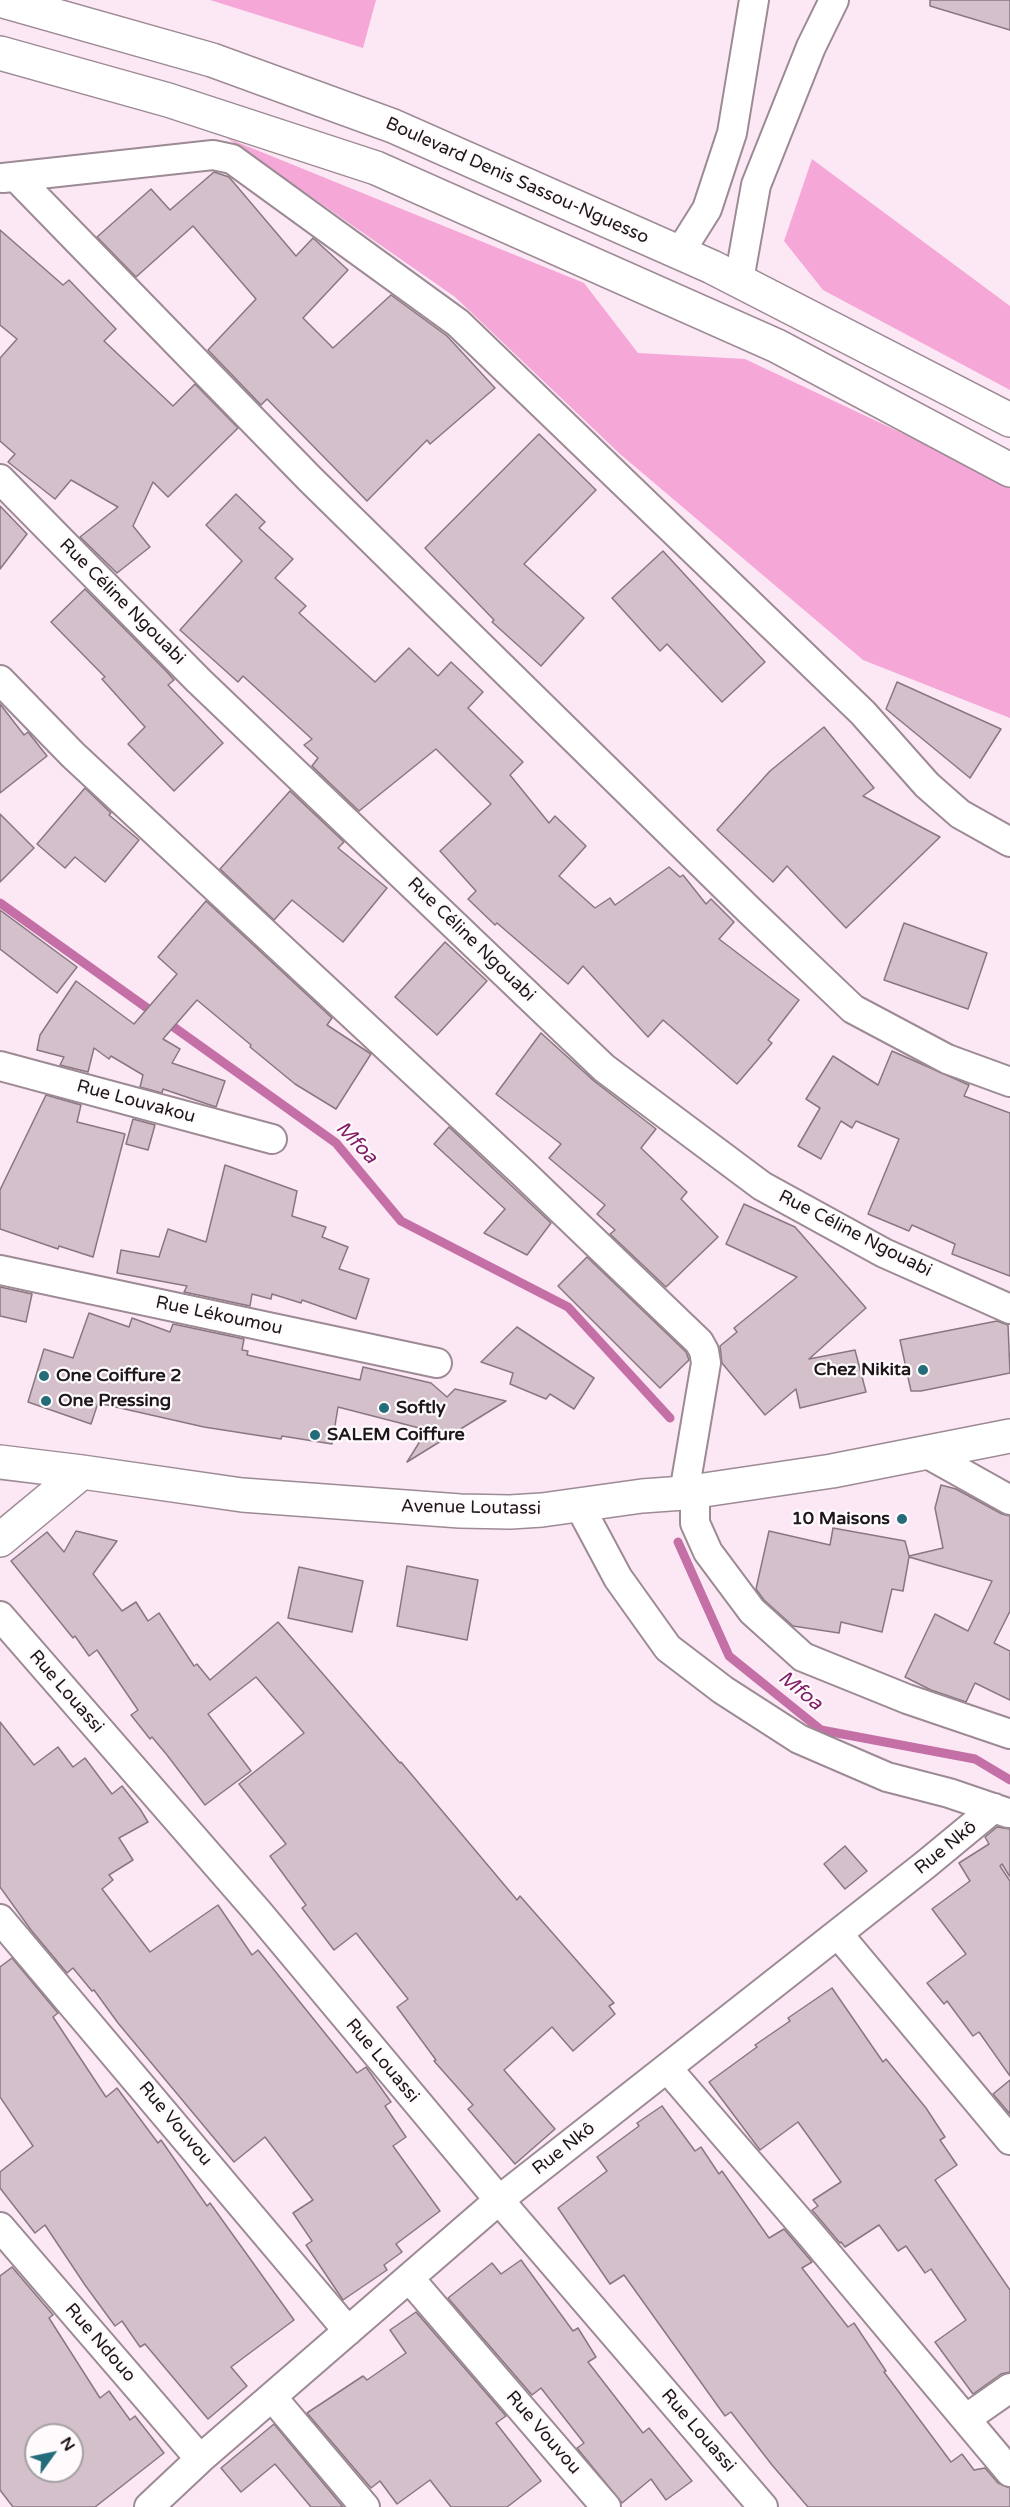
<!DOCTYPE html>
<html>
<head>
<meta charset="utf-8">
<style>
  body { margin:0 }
  #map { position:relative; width:1010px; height:2507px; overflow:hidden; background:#fce8f4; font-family:"Varela Round",sans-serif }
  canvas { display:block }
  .north { position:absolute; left:24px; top:2423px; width:60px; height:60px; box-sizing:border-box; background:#fffbfd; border:2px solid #a5a0a3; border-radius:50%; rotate:57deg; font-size:16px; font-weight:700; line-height:24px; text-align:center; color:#1d171b }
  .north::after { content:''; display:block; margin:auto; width:21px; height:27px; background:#256c7a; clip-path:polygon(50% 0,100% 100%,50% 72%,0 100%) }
</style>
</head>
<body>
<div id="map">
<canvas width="1010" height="2507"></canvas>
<div class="north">N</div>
</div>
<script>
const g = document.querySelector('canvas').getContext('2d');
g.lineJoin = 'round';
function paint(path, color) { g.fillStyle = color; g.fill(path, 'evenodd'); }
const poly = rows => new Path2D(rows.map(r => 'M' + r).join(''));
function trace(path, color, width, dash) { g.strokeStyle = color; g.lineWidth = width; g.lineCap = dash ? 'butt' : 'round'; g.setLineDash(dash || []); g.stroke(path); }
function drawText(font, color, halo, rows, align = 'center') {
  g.font = font + ' "Varela Round",sans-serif'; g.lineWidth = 4.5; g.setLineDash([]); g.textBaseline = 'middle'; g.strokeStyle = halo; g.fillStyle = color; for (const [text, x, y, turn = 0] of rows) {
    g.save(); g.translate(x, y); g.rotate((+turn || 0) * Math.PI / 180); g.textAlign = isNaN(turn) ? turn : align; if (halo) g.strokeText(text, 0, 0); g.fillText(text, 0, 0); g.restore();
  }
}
const green = poly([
  [210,0,376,0,363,48],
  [227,138,584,283,638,353,745,359,1010,484,1010,718,863,660,620,454,455,297],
  [812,159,1010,306,1010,390,823,290,784,241]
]);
const stream = poly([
  [0,903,336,1143,401,1221,568,1307,670,1418],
  [678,1542,729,1656,821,1730,975,1759,1010,1780]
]);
const building = poly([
  [930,0,1010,0,1010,30,930,6,930,0],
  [214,172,229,177,296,256,313,238,348,270,303,318,333,348,391,295,447,336,495,388,430,444,427,440,367,501,267,399,261,405,208,350,256,299,193,226,136,277,97,237,151,189,170,210,214,172],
  [0,230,63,285,69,280,116,329,104,341,173,406,195,384,238,428,168,497,153,482,133,526,150,547,117,573,80,537,118,507,71,480,55,499,8,462,15,454,0,441,0,358,17,339,0,325,0,230],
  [539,434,596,490,524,564,584,618,541,666,492,622,494,620,425,548,539,434],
  [236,494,265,522,259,528,293,559,275,578,306,606,299,613,375,682,409,648,438,676,451,662,483,692,468,708,523,762,510,775,549,823,555,816,586,846,559,876,595,908,610,898,615,905,669,867,680,877,683,875,706,904,711,899,734,922,719,939,799,1000,768,1040,772,1043,737,1084,663,1020,648,1037,583,966,568,984,497,923,495,925,468,899,476,891,440,851,491,804,436,749,359,811,312,766,318,758,304,745,312,739,243,676,238,682,180,630,242,561,206,525,236,494],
  [0,506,27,534,0,569,0,506],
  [663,551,765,662,722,702,667,644,660,651,612,598,663,551],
  [85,589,167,672,174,680,168,685,223,743,174,791,128,744,145,727,102,679,105,677,51,622,85,589],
  [897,682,1001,729,970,778,886,709,897,682],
  [0,704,24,735,28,732,47,756,0,793,0,704],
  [824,727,874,788,863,796,940,837,846,928,787,866,773,882,717,830,770,771,824,727],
  [85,788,111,813,109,815,139,840,105,882,75,857,65,868,37,844,85,788],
  [290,791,344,842,338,848,387,888,343,942,292,900,274,920,220,869,290,791],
  [0,814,34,848,0,882,0,814],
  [206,901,332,1018,327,1025,371,1054,336,1109,295,1084,250,1047,251,1045,197,1000,163,1039,180,1049,172,1063,225,1081,216,1107,163,1089,162,1093,140,1087,143,1075,111,1056,109,1059,94,1048,88,1072,60,1065,64,1057,37,1050,40,1035,76,981,134,1024,177,974,158,957,206,901],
  [0,910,77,967,57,993,0,949,0,910],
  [904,923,987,953,968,1009,884,980,904,923],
  [445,942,487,981,437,1035,395,997,445,942],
  [541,1033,594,1081,656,1129,641,1148,687,1192,681,1199,718,1237,666,1287,610,1234,615,1230,597,1214,605,1205,549,1158,561,1144,496,1094,541,1033],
  [892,1051,969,1085,964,1096,1010,1113,1010,1276,952,1254,955,1244,912,1225,909,1231,868,1214,899,1139,856,1121,852,1128,841,1121,821,1159,798,1146,820,1108,806,1099,833,1056,878,1085,892,1051],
  [46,1095,81,1105,77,1122,125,1134,93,1257,59,1246,58,1249,0,1229,0,1190,46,1095],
  [133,1119,155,1125,148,1150,126,1144,133,1119],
  [449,1127,551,1223,527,1255,484,1233,505,1209,434,1144,449,1127],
  [225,1165,297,1191,292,1216,326,1227,322,1237,348,1247,339,1269,369,1279,356,1319,302,1300,301,1303,272,1294,271,1299,252,1294,250,1306,184,1292,187,1286,117,1273,121,1250,159,1257,168,1229,206,1242,225,1165],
  [744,1204,795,1227,866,1308,809,1359,855,1350,866,1392,800,1408,796,1389,765,1415,722,1363,720,1346,737,1332,734,1328,797,1277,726,1244,744,1204],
  [587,1257,686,1352,689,1360,660,1388,558,1286,587,1257],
  [0,1287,32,1294,26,1322,0,1316,0,1287],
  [89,1313,129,1327,132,1318,170,1332,173,1324,244,1339,242,1350,248,1351,247,1355,360,1380,363,1367,431,1383,447,1397,455,1389,506,1401,407,1462,427,1430,338,1407,332,1444,282,1436,281,1439,204,1427,98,1403,91,1424,28,1402,44,1349,73,1358,89,1313],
  [997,1321,1008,1325,1010,1373,921,1391,911,1391,900,1340,997,1321],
  [517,1327,594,1378,574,1409,550,1394,546,1399,510,1384,513,1373,481,1362,517,1327],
  [941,1485,956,1489,1002,1514,1010,1516,1010,1611,994,1643,1010,1651,1010,1700,975,1683,966,1702,931,1690,905,1677,935,1614,968,1631,992,1581,909,1557,903,1591,892,1589,882,1632,841,1622,839,1633,793,1626,764,1600,756,1589,769,1531,830,1545,833,1528,905,1541,909,1556,943,1548,935,1508,941,1485],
  [76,1531,117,1541,93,1574,122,1611,136,1602,148,1621,159,1613,194,1666,197,1664,210,1680,278,1622,400,1763,401,1762,517,1900,520,1896,614,2003,609,2006,615,2014,573,2051,552,2027,504,2070,555,2129,515,2164,468,2109,473,2105,434,2061,436,2060,397,2007,408,1999,356,1933,334,1950,302,1908,306,1905,270,1856,286,1844,239,1784,304,1733,256,1677,208,1714,251,1771,205,1805,167,1755,152,1737,150,1739,131,1715,138,1710,97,1650,89,1656,75,1636,73,1638,11,1561,47,1532,64,1552,76,1531],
  [407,1566,478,1580,467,1640,397,1626,407,1566],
  [299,1567,363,1581,352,1632,288,1618,299,1567],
  [0,1722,34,1765,58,1747,73,1767,85,1758,112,1794,122,1786,140,1809,148,1822,119,1838,133,1860,109,1875,113,1880,102,1889,150,1952,218,1905,252,1955,258,1950,357,2073,366,2067,391,2102,385,2106,406,2137,393,2146,440,2211,396,2244,402,2252,384,2265,387,2270,343,2300,306,2245,312,2241,293,2213,313,2200,265,2137,234,2162,118,2023,94,1990,92,1991,73,1968,67,1973,31,1930,0,1887,0,1722],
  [997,1827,1010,1829,1010,1877,1002,1864,1000,1866,1010,1881,1010,2076,979,2032,973,2036,947,2001,944,2004,927,1983,966,1954,932,1909,970,1881,959,1863,989,1844,985,1837,997,1827],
  [845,1846,867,1871,845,1889,824,1864,845,1846],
  [12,1958,58,2013,53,2017,106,2097,117,2088,158,2143,161,2140,207,2206,210,2203,294,2320,231,2367,247,2386,208,2419,145,2344,140,2347,122,2321,115,2326,85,2285,45,2225,35,2233,0,2188,0,2172,33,2146,0,2097,0,1967,12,1958],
  [832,1988,883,2062,886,2059,926,2108,945,2137,940,2140,957,2165,935,2180,1010,2290,1010,2372,1001,2374,973,2394,935,2342,966,2320,931,2269,925,2273,906,2246,898,2251,879,2225,845,2247,841,2242,840,2243,812,2210,818,2206,813,2200,841,2182,798,2122,760,2150,709,2082,757,2047,755,2045,790,2021,788,2018,832,1988],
  [1010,2080,1010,2114,993,2094,1010,2080],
  [662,2106,695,2151,701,2147,719,2174,722,2171,769,2238,784,2229,812,2262,802,2268,848,2327,854,2323,886,2371,884,2372,951,2462,962,2454,974,2470,985,2468,998,2483,1010,2488,1010,2507,808,2507,772,2465,731,2412,725,2416,624,2275,610,2284,558,2208,607,2171,597,2157,639,2126,637,2123,662,2106],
  [521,2260,573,2331,578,2328,596,2357,588,2362,643,2433,649,2428,692,2481,666,2500,651,2479,622,2503,577,2448,584,2443,541,2388,532,2395,448,2298,492,2263,501,2274,521,2260],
  [12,2267,53,2315,49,2318,100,2398,109,2391,130,2420,135,2416,164,2453,95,2507,13,2507,0,2490,0,2276,12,2267],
  [36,2435,72,2435,72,2471,36,2471,36,2435],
  [416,2312,506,2416,496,2423,541,2481,507,2507,451,2507,430,2480,397,2504,380,2481,371,2488,307,2413,363,2376,367,2380,406,2353,390,2330,416,2312],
  [274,2424,343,2507,311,2507,275,2464,241,2492,221,2468,274,2424]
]);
const minor = poly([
  [16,177,310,479,750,911,853,1009,947,1059,1010,1082],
  [3,178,213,155,232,159,458,323,863,713,927,785,960,814,1010,842],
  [680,252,707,209,732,133,754,0],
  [739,280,756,185,811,47,834,0],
  [0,479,198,680,604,1068,762,1186,884,1253,1010,1309],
  [0,680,73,755,524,1174,699,1342,704,1351,706,1363,684,1493],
  [0,1066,272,1139],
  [0,1270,437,1363],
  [926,1453,1010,1500],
  [695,1491,695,1523,708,1552,752,1611,803,1657,907,1699,1010,1734],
  [579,1505,618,1578,668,1648,723,1690,799,1739,887,1777,949,1793,1008,1813],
  [0,1616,258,1912,499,2200,763,2507],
  [0,1919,348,2331],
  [838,1934,1010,2140],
  [667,2068,812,2236,1010,2472],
  [0,2227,200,2459],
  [409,2278,606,2507],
  [272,2397,365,2507],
  [967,2418,1010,2388],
  [149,2507,200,2459,499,2200,925,1865,994,1808]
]);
const major = poly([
  [0,0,212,60,393,126,712,267,1010,420],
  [0,53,168,100,376,168,777,346,1010,470],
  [0,1462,82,1472,242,1495,460,1511,510,1512,542,1510,642,1496,684,1493,832,1471,1010,1436],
  [0,1540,82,1472]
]);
const markers = [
  [923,1370,6,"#256c7a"],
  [44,1376,6,"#256c7a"],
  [46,1401,6,"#256c7a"],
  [384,1408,6,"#256c7a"],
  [315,1435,6,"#256c7a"],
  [902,1519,6,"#256c7a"]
];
const streetNames = [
  ["Boulevard Denis Sassou-Nguesso",517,181,24],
  ["Rue Céline Ngouabi",122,602,45],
  ["Rue Céline Ngouabi",471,940,44],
  ["Rue Louvakou",136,1102,15],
  ["Rue Céline Ngouabi",855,1234,27],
  ["Rue Lékoumou",219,1316,12],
  ["Avenue Loutassi",471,1508,1],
  ["Rue Louassi",66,1692,49],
  ["Rue Nkô",946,1848,-39],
  ["Rue Louassi",382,2061,50],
  ["Rue Vouvou",175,2124,50],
  ["Rue Nkô",564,2149,-38],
  ["Rue Ndouo",100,2343,49],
  ["Rue Louassi",698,2431,49],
  ["Rue Vouvou",543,2433,49]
];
const poiNames = [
  ["Chez Nikita",911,1370,"right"],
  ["One Coiffure 2",56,1376],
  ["One Pressing",58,1401],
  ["Softly",396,1408],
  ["SALEM Coiffure",327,1435],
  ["10 Maisons",890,1519,"right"]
];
const waterNames = [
  ["Mfoa",356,1143,46],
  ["Mfoa",800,1691,39]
];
paint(green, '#f5a8d8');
trace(stream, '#c56fa7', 9);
paint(building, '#d3c0cb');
trace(building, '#887781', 1.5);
trace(minor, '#9c8a94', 32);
trace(major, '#9c8a94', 36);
trace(minor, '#fff', 28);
trace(major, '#fff', 33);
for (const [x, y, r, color] of markers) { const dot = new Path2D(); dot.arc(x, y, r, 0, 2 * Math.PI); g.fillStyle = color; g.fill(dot); trace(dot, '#fffbfd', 2); }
drawText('18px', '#1d171b', '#fffbfd', streetNames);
drawText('bold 18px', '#1d171b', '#fffbfd', poiNames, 'left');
drawText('italic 20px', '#841d67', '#fffbfd', waterNames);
</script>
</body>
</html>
